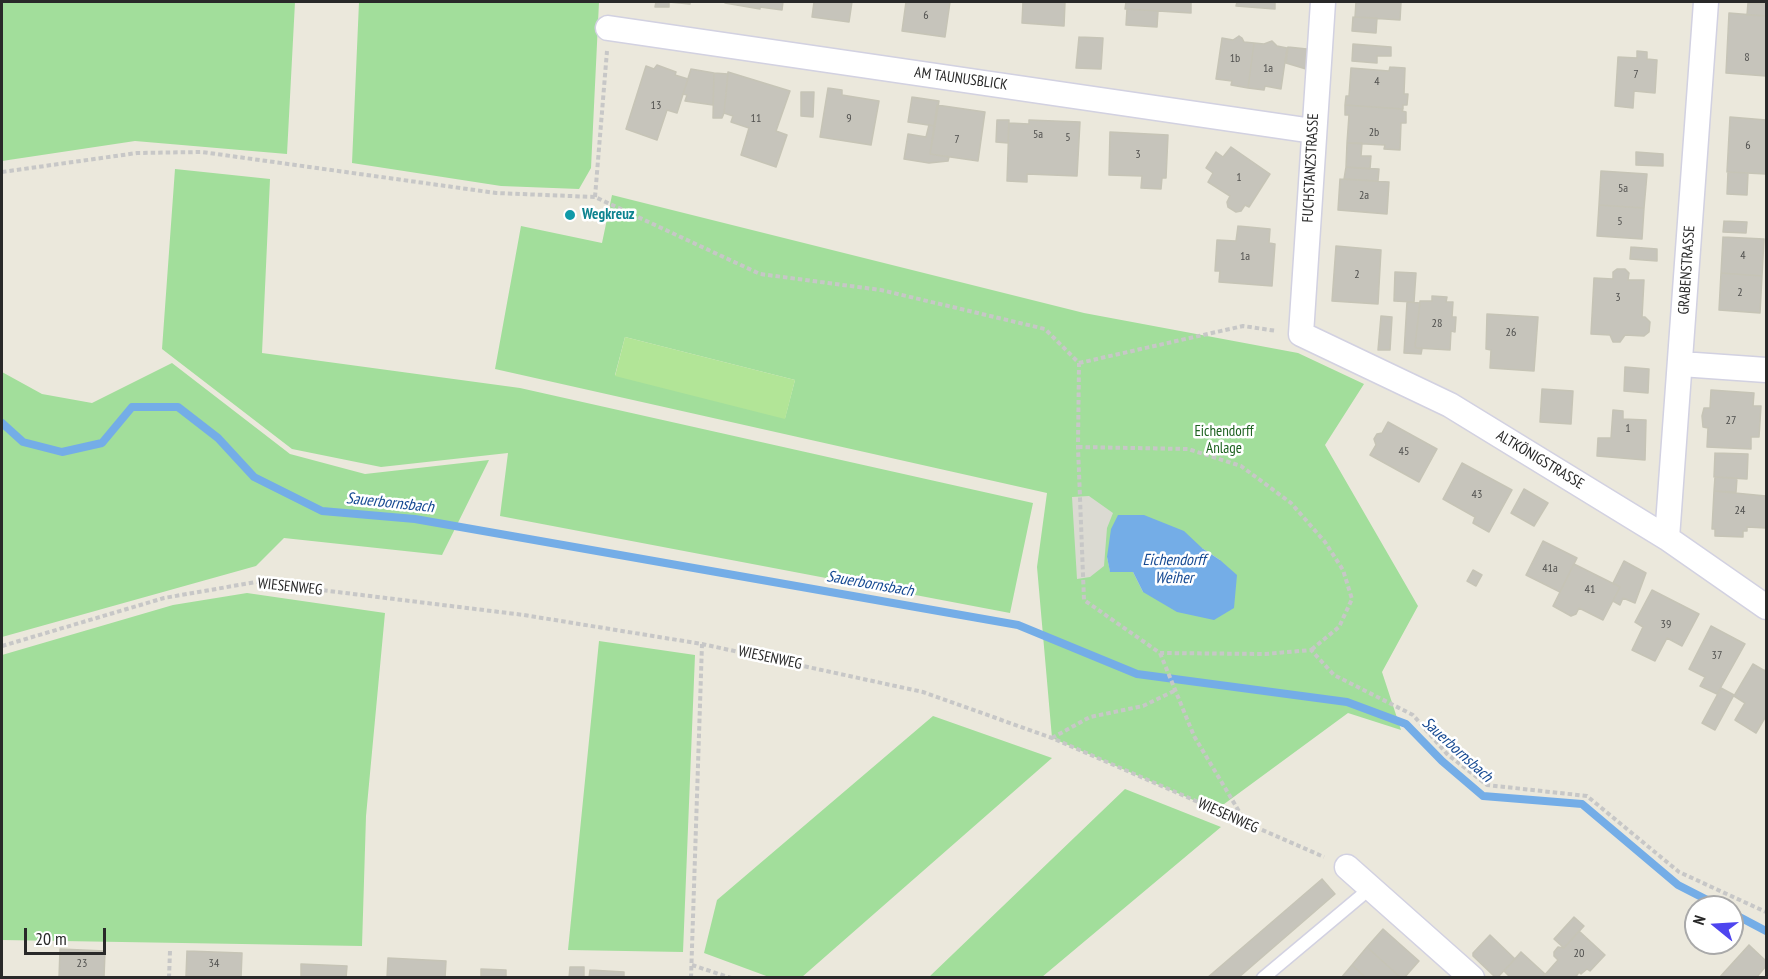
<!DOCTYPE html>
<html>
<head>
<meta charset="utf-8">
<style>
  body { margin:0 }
  #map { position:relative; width:1768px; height:979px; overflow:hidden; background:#ebe8dc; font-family:"PT Sans Narrow",sans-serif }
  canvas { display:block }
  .frame { position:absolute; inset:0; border:3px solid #292929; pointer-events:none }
  .north { position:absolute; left:1684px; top:895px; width:60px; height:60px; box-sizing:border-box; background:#fff; border:2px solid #a9a9a9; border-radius:50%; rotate:288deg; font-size:16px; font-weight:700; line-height:24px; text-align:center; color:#292929 }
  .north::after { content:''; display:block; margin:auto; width:21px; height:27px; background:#4e45ef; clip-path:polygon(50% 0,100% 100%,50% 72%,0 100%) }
  .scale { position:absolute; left:24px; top:928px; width:82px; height:27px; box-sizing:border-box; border:3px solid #292929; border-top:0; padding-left:8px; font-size:18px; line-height:21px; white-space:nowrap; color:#292929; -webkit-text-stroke:4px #fff; paint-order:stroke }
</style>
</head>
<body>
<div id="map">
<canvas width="1768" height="979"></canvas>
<div class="frame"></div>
<div class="north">N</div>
<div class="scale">20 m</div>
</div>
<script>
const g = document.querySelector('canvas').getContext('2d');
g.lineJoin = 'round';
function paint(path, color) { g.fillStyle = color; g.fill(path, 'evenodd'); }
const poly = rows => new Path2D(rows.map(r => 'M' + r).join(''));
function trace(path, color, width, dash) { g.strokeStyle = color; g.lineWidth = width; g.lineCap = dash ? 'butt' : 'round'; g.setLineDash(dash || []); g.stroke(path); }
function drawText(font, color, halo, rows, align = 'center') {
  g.font = font + ' "PT Sans Narrow",sans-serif'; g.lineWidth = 5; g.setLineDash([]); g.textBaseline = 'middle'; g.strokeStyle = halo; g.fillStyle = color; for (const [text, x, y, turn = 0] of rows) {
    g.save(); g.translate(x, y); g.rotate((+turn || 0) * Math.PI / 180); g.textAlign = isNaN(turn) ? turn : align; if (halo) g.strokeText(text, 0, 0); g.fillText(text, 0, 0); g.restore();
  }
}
const green = poly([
  [2,2,295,2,287,154,135,141,2,161],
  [359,2,599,2,591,168,579,189,501,186,352,163],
  [175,169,270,179,262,353,520,388,1033,503,1010,613,500,516,508,453,381,467,292,449,162,349],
  [612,195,1084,313,1298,353,1364,384,1325,445,1418,606,1382,672,1401,730,1348,713,1216,810,1052,738,1037,567,1047,493,495,369,521,226,602,243],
  [625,337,795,380,785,418,615,375],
  [1202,548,1220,560,1143,592,1133,572,1110,571,1107,557],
  [172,363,290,454,365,474,489,460,442,555,284,538,256,566,2,637,2,372,42,394,92,403],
  [247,593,385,613,366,816,362,946,2,940,2,655,173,605],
  [599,641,695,655,683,952,568,950],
  [933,716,1052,758,802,977,769,977,704,953,717,900],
  [1125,789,1221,827,1042,977,929,977]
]);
const pitch = poly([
  [625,337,795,380,785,419,615,376]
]);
const plaza = poly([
  [1089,496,1113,513,1107,528,1104,566,1090,577,1077,579,1072,497]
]);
const water = poly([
  [1118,515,1144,515,1184,531,1202,548,1220,560,1237,575,1234,608,1214,620,1177,612,1143,592,1133,572,1110,572,1107,557,1111,529]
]);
const stream = poly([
  [2,423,23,442,62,452,102,443,132,407,178,407,218,438,254,477,322,511,415,519,1018,625,1137,674,1347,702,1406,724,1442,761,1483,796,1582,804,1678,885,1721,907],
  [1732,913,1766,931]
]);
const building = poly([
  [656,2,690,2,690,4,669,2,669,7,655,7,656,2],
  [725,2,783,2,782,10,760,7,760,9,725,3,725,2],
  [814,2,852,2,849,22,812,17,814,2],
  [906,2,950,2,945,37,902,31,906,2],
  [1023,2,1065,2,1064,26,1022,23,1023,2],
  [1126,2,1191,2,1191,13,1125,9,1126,2],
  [1237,2,1275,2,1275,9,1236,6,1237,2],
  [1356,2,1401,2,1400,20,1355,17,1356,2],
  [1748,3,1766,3,1766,16,1747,15,1748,3],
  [1127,9,1158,11,1157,27,1126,25,1127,9],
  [1729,13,1766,16,1766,76,1726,73,1729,13],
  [1353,17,1377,18,1376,33,1352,31,1353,17],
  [1239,36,1242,38,1244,42,1254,43,1248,88,1231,85,1232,81,1216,79,1222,38,1233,40,1239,36],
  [1079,37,1103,38,1101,69,1076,68,1079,37],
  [1272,41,1277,46,1287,48,1281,89,1265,86,1264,90,1248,88,1254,43,1264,44,1272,41],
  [1353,44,1391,47,1391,56,1377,56,1377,63,1352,61,1353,44],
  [1288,47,1307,49,1306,69,1286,63,1288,47],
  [1637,51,1647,52,1647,59,1657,60,1655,93,1634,91,1633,108,1615,106,1618,57,1637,58,1637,51],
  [657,65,676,72,675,75,688,79,677,113,667,110,657,140,626,129,646,66,654,69,657,65],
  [1390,67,1405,68,1404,94,1408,94,1407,105,1403,105,1403,109,1345,105,1346,96,1349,96,1351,68,1389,71,1390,67],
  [691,69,714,73,713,105,685,101,687,95,683,94,691,69],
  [728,72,790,91,776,131,787,135,776,167,741,155,749,128,731,122,733,116,724,113,728,72],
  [714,73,728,74,724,113,722,118,713,118,714,73],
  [828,88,842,90,842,95,879,101,871,145,820,137,828,88],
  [801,92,814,92,813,117,801,116,801,92],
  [912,97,939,101,935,126,908,122,912,97],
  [937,105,985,112,978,161,930,154,937,105],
  [1345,105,1403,109,1402,111,1406,112,1406,123,1401,123,1400,150,1384,149,1385,145,1347,143,1349,115,1345,115,1345,105],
  [1730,117,1766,120,1766,174,1727,172,1730,117],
  [997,120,1009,120,1008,143,996,142,997,120],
  [1029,120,1080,122,1077,176,1027,174,1027,182,1007,181,1009,123,1029,124,1029,120],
  [929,125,935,126,930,154,949,157,948,161,929,163,904,159,908,134,926,137,929,125],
  [1110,132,1168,135,1166,178,1162,178,1161,189,1141,188,1142,176,1109,175,1110,132],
  [1347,143,1362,143,1361,156,1371,156,1370,169,1346,167,1347,143],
  [1231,147,1270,174,1249,207,1245,205,1241,211,1236,212,1228,207,1227,202,1230,196,1208,182,1213,173,1206,168,1216,152,1223,157,1231,147],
  [1636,152,1663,154,1663,166,1636,165,1636,152],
  [1346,167,1379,169,1378,181,1344,179,1346,167],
  [1601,171,1647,174,1644,208,1599,205,1601,171],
  [1728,172,1748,173,1747,195,1727,194,1728,172],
  [1340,179,1389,182,1387,214,1338,210,1340,179],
  [1599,205,1644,208,1642,239,1597,236,1599,205],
  [1724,221,1747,222,1746,233,1723,232,1724,221],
  [1238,226,1270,229,1269,243,1275,244,1272,286,1219,282,1220,271,1215,271,1217,240,1236,241,1238,226],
  [1723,237,1764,239,1762,276,1721,273,1723,237],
  [1336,246,1381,250,1378,304,1332,301,1336,246],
  [1631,247,1657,249,1657,261,1630,259,1631,247],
  [1617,269,1625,269,1629,273,1628,280,1644,280,1642,317,1645,317,1650,322,1649,332,1644,336,1625,335,1620,342,1613,342,1610,335,1591,334,1594,278,1613,279,1613,272,1617,269],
  [1395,272,1416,273,1414,302,1394,301,1395,272],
  [1721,273,1762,276,1760,313,1719,310,1721,273],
  [1432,296,1447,297,1446,302,1453,302,1452,317,1456,317,1455,332,1451,331,1450,350,1416,348,1415,346,1420,301,1432,301,1432,296],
  [1407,302,1420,303,1415,346,1416,348,1422,349,1421,354,1404,353,1407,302],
  [1487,314,1538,317,1534,371,1490,368,1491,350,1486,349,1487,314],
  [1381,316,1392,317,1390,350,1378,350,1381,316],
  [1625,367,1649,369,1648,393,1624,391,1625,367],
  [1542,389,1573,391,1571,424,1540,422,1542,389],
  [1711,390,1754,393,1753,406,1761,406,1759,437,1751,437,1751,449,1707,447,1708,428,1703,427,1702,416,1704,408,1710,408,1711,390],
  [1613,410,1623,411,1623,419,1646,420,1645,460,1597,456,1598,438,1611,438,1613,410],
  [1388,422,1437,449,1419,482,1370,455,1376,445,1374,439,1377,434,1382,433,1388,422],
  [1715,453,1748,454,1747,479,1714,477,1715,453],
  [1462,463,1512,490,1489,532,1473,523,1475,517,1443,499,1462,463],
  [1715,477,1737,478,1736,492,1714,491,1715,477],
  [1524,489,1548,503,1534,526,1511,513,1524,489],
  [1714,491,1766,496,1766,528,1747,527,1747,531,1743,531,1743,537,1715,536,1715,529,1712,529,1714,491],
  [1543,541,1577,558,1560,592,1526,575,1543,541],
  [1624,561,1646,573,1635,603,1623,598,1620,605,1613,601,1620,587,1613,583,1624,561],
  [1574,564,1620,587,1603,620,1579,608,1576,614,1571,616,1553,606,1574,564],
  [1473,570,1482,575,1476,586,1467,581,1473,570],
  [1652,590,1699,614,1682,646,1667,638,1655,661,1632,650,1643,627,1635,622,1652,590],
  [1711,626,1745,644,1717,694,1700,686,1705,677,1689,669,1711,626],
  [1753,664,1765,671,1766,668,1766,716,1756,733,1735,720,1745,703,1734,696,1753,664],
  [1721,688,1734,695,1715,730,1702,723,1721,688],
  [1322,879,1335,894,1238,978,1207,978,1322,879],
  [1574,917,1584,926,1564,948,1554,939,1574,917],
  [1383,929,1419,961,1404,978,1401,978,1367,947,1383,929],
  [1579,931,1605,955,1590,971,1587,969,1581,974,1579,972,1575,978,1542,978,1558,960,1554,956,1554,952,1558,947,1564,948,1579,931],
  [1490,935,1515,959,1498,977,1495,977,1473,956,1473,953,1490,935],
  [1749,945,1766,961,1766,966,1756,978,1719,978,1749,945],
  [1367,947,1401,978,1366,978,1352,965,1367,947],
  [60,949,105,951,104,978,59,978,60,949],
  [187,951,242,953,241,978,186,976,187,951],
  [1521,952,1545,974,1542,978,1511,978,1504,971,1521,952],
  [388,958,446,961,445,978,387,978,388,958],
  [301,964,347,966,346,978,301,978,301,964],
  [1352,965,1366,978,1341,978,1352,965],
  [570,967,584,967,584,978,569,978,570,967],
  [481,969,506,970,506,978,481,978,481,969],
  [590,970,624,972,624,978,589,978,590,970]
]);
const path = poly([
  [2,172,137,153,202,152,496,193,595,197,760,274,881,290,1045,329,1079,363,1078,447,1084,600,1160,653,1265,654,1311,650,1334,675,1413,715,1447,754,1487,785,1587,796,1679,872,1766,912],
  [595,197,607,51],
  [1079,363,1243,326,1277,331],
  [1078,447,1188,449,1241,466,1291,503,1325,542,1343,570,1352,599,1339,627,1311,650],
  [2,646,164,598,256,582,524,615,702,644,923,692,1052,738,1324,857],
  [1160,653,1194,736,1246,823],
  [1052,738,1090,717,1143,706,1174,691],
  [692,965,731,978],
  [169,978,170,951],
  [691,978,702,644]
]);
const lane = poly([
  [1263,978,1361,896]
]);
const street = poly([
  [1323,2,1301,334,1450,405,1667,538,1766,607],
  [608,28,1313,131],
  [1681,364,1766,370],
  [1667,538,1706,2],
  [1347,867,1472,978]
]);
const markers = [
  [570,215,6,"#0f9aa8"]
];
const numberNames = [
  ["6",926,16],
  ["8",1747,58],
  ["1b",1235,59],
  ["1a",1268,69],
  ["7",1636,75],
  ["4",1377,82],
  ["13",656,106],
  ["11",756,119],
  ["9",849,119],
  ["2b",1374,133],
  ["5a",1038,135],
  ["5",1068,138],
  ["7",957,140],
  ["6",1748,146],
  ["3",1138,155],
  ["1",1239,178],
  ["5a",1623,189],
  ["2a",1364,196],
  ["5",1620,222],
  ["4",1743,256],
  ["1a",1245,257],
  ["2",1357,275],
  ["2",1740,293],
  ["3",1618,298],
  ["28",1437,324],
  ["26",1511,333],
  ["27",1731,421],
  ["1",1628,429],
  ["45",1404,452],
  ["43",1477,495],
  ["24",1740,511],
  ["41a",1550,569],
  ["41",1590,590],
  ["39",1666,625],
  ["37",1717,656],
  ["20",1579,954],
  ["23",82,964],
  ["34",214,964]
];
const streetNames = [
  ["AM TAUNUSBLICK",961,79,8],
  ["FUCHSTANZSTRASSE",1311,168,-87],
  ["GRABENSTRASSE",1687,270,-86],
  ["ALTKÖNIGSTRASSE",1540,460,31],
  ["WIESENWEG",290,587,6],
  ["WIESENWEG",770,658,12],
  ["WIESENWEG",1228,816,24]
];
const cultureNames = [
  ["Wegkreuz",582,215]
];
const parkNames = [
  ["Eichendorff",1224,432],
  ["Anlage",1224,449]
];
const waterNames = [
  ["Sauerbornsbach",390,503,6],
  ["Eichendorff",1174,560],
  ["Weiher",1174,578],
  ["Sauerbornsbach",870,584,10],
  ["Sauerbornsbach",1457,750,42]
];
paint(green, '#a2de9b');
paint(pitch, '#b2e597');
paint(plaza, '#dbdad2');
paint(water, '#74ade7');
trace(stream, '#74ade7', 8);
paint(building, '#c6c4bb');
trace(building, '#c6c4b6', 1.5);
trace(lane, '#d2d1e1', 15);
trace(street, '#d2d1e1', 27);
trace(path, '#c7c7c7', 4, [4.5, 3]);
trace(lane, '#fff', 12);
trace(street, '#fff', 24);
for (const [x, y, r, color] of markers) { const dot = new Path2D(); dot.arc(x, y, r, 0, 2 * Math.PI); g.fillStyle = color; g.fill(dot); trace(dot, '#fff', 2); }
drawText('12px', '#50504e', null, numberNames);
drawText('15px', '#292929', '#fff', streetNames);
drawText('bold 15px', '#0d838f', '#fff', cultureNames, 'left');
drawText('15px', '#1e6220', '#fff', parkNames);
drawText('italic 16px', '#154992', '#fff', waterNames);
</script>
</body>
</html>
